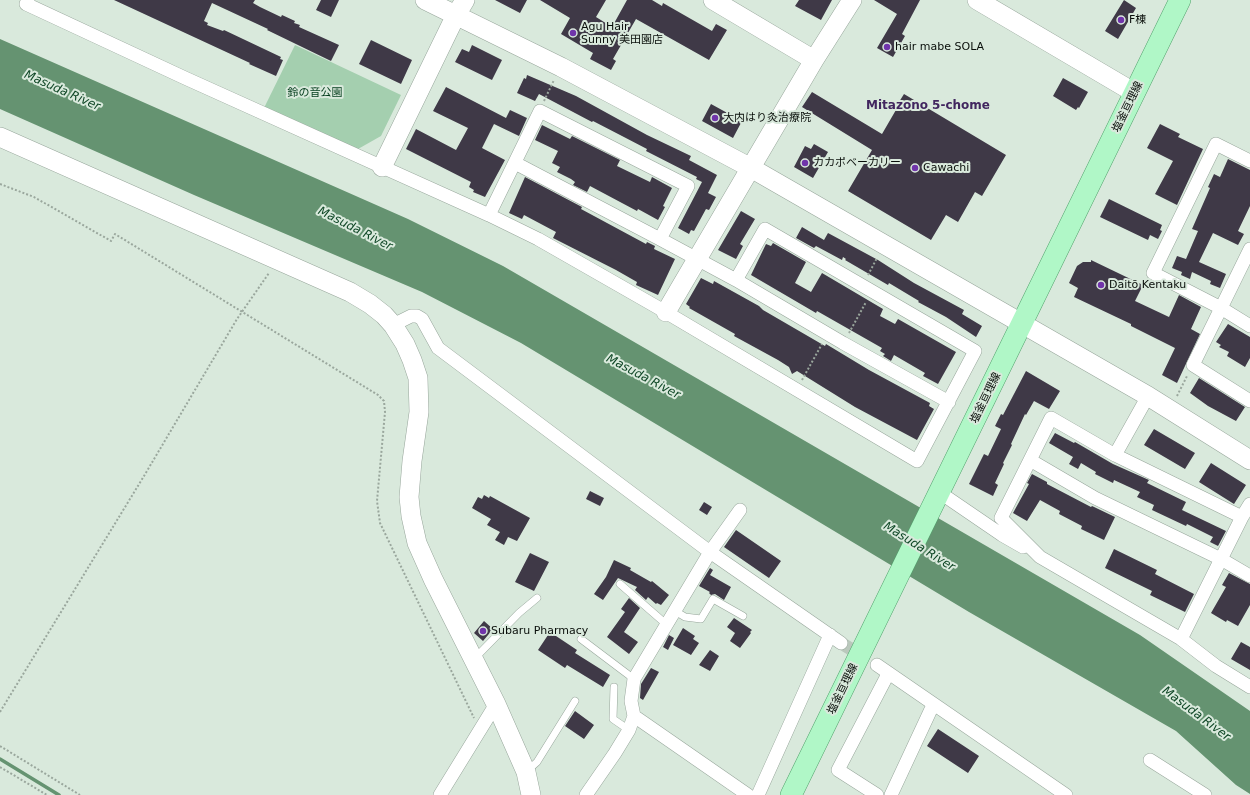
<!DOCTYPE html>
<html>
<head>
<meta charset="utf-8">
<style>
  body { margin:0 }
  canvas { display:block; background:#d9e9dc }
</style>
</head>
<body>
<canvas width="1250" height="795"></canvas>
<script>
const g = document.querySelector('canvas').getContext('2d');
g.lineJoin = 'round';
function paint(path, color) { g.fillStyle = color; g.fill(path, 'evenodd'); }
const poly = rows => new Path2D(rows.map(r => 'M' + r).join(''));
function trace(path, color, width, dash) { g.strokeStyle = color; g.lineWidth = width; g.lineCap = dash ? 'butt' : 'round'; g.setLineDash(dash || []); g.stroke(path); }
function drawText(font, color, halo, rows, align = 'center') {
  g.font = font + ' "DejaVu Sans","Noto Sans JP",sans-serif'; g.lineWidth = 4; g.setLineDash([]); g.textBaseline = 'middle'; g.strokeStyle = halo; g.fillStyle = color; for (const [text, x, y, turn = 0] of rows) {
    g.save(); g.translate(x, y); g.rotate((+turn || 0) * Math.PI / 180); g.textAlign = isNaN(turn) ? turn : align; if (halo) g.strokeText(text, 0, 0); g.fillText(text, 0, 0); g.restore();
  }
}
const green = poly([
  [295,45,401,95,381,136,358,149,264,108]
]);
const water = poly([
  [0,39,408,219,503,266,1140,635,1250,711,1250,794,1236,785,1176,731,969,612,521,343,422,292,194,195,0,109]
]);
const stream = poly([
  [0,759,59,795]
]);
const building = poly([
  [114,0,255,0,253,3,260,7,281,17,282,15,295,21,294,23,300,25,299,27,339,45,331,61,267,30,268,29,212,3,204,21,208,23,207,25,223,31,224,30,281,57,280,59,283,60,276,76,249,64,250,63],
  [321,0,339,0,331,17,316,10],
  [495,0,527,0,520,13],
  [540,0,606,0,596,17,612,27,627,0,652,0,662,6,663,3,712,31,716,24,727,30,709,60,636,19,613,59,616,61,611,70,590,59,593,53,561,34,570,18],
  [799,0,832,0,821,20,795,6],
  [874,0,920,0,902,34,905,36,893,57,877,48,897,14],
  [1124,0,1136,8,1118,39,1105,31],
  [371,40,412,60,401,84,359,64],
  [472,45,502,60,492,80,455,62,462,49,469,52],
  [527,75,576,96,647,135,691,156,689,160,717,175,708,193,716,197,709,210,706,209,694,231,691,230,689,234,678,228,702,182,696,179,697,177,646,151,647,149,622,136,593,121,592,122,539,94,535,101,517,93,524,78,526,79],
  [1063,78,1088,92,1079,108,1078,107,1076,110,1053,96],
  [446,87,506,118,510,110,527,118,519,136,494,124,482,148,505,160,485,197,473,192,474,190,469,187,471,182,406,149,416,129,456,150,468,128,433,111],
  [812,92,882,134,900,103,899,102,904,94,1006,155,982,196,975,192,958,222,946,215,931,240,848,191,872,150,802,107],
  [711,104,742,121,733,138,702,121],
  [1160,124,1180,134,1178,137,1203,149,1177,205,1155,194,1173,161,1147,148],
  [542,125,570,139,572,136,620,160,617,166,650,182,652,177,672,188,663,206,665,207,658,220,638,209,637,211,590,186,587,192,573,185,575,182,571,179,557,172,560,167,552,163,558,151,535,140],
  [814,144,828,152,813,178,794,167,805,146,811,149],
  [1228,159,1250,170,1250,206,1238,231,1244,234,1238,245,1213,233,1199,262,1226,274,1220,288,1210,284,1211,281,1192,272,1190,279,1181,275,1182,272,1172,268,1177,256,1186,259,1198,231,1192,229,1210,188,1208,187,1214,174,1220,177],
  [525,177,582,207,581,209,646,244,647,242,655,246,654,249,675,259,658,295,636,285,637,282,616,270,553,238,556,232,524,215,522,219,509,213],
  [1109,199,1162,225,1160,230,1162,231,1158,239,1150,235,1148,240,1100,217],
  [741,211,755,219,740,244,743,246,736,259,718,250],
  [802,227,824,240,828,233,878,260,914,283,964,310,962,314,982,326,976,337,946,317,918,302,919,301,889,283,888,285,845,260,846,259,843,257,842,260,816,246,814,248,796,238],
  [773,243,806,262,795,283,811,292,822,273,883,309,880,316,895,324,898,319,956,352,938,384,923,376,925,373,894,355,891,361,883,356,885,354,880,351,882,348,817,311,816,313,751,275,766,244,771,246],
  [1091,260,1143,285,1135,301,1169,317,1179,295,1201,307,1191,329,1200,334,1177,383,1162,375,1175,348,1131,326,1131,324,1074,297,1078,288,1069,283,1077,266,1083,262,1091,262],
  [701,278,713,284,714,281,759,306,763,310,825,346,826,344,869,370,930,403,929,406,934,409,917,440,855,407,797,371,792,374,789,367,778,360,734,336,735,334,689,308,690,307,686,304],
  [1228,324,1250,337,1250,358,1245,367,1227,356,1229,352,1219,347,1221,345,1216,342],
  [1026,371,1060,391,1049,409,1034,401,1026,415,1025,414,1011,444,1012,445,1003,463,1004,464,995,483,998,485,993,496,969,484,984,454,988,456,1001,429,995,426,1001,414,1003,415],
  [1199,378,1245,407,1236,421,1208,406,1190,393],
  [1154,429,1195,453,1185,469,1144,445],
  [1055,433,1074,443,1075,442,1113,464,1149,480,1147,483,1186,502,1182,510,1226,531,1218,546,1210,542,1213,537,1187,524,1186,526,1152,510,1154,505,1137,497,1140,492,1114,480,1113,483,1095,474,1096,472,1081,463,1078,469,1069,464,1073,457,1049,443],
  [1211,463,1246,485,1234,504,1199,482],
  [1032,474,1047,482,1047,484,1091,507,1092,506,1115,517,1104,540,1081,529,1082,526,1059,514,1060,511,1040,500,1027,521,1013,513,1029,484,1027,483],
  [590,491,604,498,600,506,586,499],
  [484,495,489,498,490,496,530,518,517,541,508,537,504,545,495,540,500,532,487,525,491,519,472,508,478,497,482,499],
  [704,502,712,507,707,515,699,510],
  [736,530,781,561,769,578,724,547],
  [1114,549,1157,570,1155,574,1194,594,1185,612,1150,595,1152,591,1105,568],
  [530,553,549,562,534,591,515,582],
  [614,560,631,568,630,570,651,582,652,581,669,595,661,605,657,603,656,604,648,597,646,600,635,590,637,587,618,578,603,600,594,594,606,577],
  [710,568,713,570,710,575,731,587,724,600,715,594,711,595,709,593,710,592,699,586],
  [1229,573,1250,584,1250,605,1238,626,1227,620,1226,622,1211,613,1226,587,1222,585],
  [629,598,640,608,624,632,638,642,629,654,607,637,625,612,621,609],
  [734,618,752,630,750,632,751,633,740,648,730,641,735,633,727,627],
  [484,621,493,629,483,641,474,633],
  [683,628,695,636,693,639,699,643,691,655,673,645],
  [550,632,577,650,575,653,610,675,603,687,567,665,565,668,538,650],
  [669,635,674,638,668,650,663,647],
  [1241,642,1250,647,1250,670,1231,659],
  [710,650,719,656,710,671,699,665],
  [651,668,659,672,643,700,640,698,641,684],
  [575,711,594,725,584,739,565,726],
  [938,729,979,756,968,773,927,746]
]);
const streetTunnel = poly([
  [841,643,877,665]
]);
const path = poly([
  [544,101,554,80],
  [0,184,34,197,111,241,115,234,378,395,384,401,385,412,377,501,380,523,474,718],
  [868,275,877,258],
  [849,333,866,302],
  [802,380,822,344],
  [1177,396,1187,376],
  [0,712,144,476,237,319,269,273],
  [0,746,80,795],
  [0,767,47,795]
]);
const lane = poly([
  [620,584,666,624],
  [675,611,685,617,701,619,713,599,743,616],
  [581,639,634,679],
  [474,659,519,613,537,598],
  [614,687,613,719,629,730],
  [527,771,537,762,575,701]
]);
const street = poly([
  [28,0,26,4,185,78,489,215,538,239,657,307,917,461,975,351,765,229,736,280,660,239,688,186,540,111,489,215],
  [1250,161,1216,144,1153,273,1221,308,1250,326],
  [515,163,660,239],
  [1250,249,1193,365,1250,401],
  [736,280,843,343,949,402],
  [393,325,411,316,417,316,422,319,438,348,710,552,841,643],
  [1148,396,1115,455,1051,418,1001,518,1040,557,1181,639,1242,517,1250,504],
  [1115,455,1242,517],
  [1030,460,1095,498,1221,559,1250,576],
  [939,492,1002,535,1023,547],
  [1181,639,1216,666,1250,687],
  [877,665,1066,795],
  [634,716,748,795],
  [1150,760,1205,795],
  [440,795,496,704],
  [586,795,615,753,629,730,634,716,631,701,634,679,710,552,740,510],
  [758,795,830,635],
  [877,795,838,770,888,674],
  [891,795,933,705]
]);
const secondary = poly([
  [425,0,561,67,751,168,1148,396,1250,460],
  [713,0,814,60],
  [977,0,1135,93],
  [0,137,350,292,370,304,384,315,393,325,405,344,412,360,418,378,419,412,412,461,409,497,411,516,417,543,433,579,496,704,526,772,531,795],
  [382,167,456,15,465,0],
  [666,312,814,60,852,0]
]);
const primary = poly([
  [791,795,1180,0]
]);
const markers = [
  [1121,20,4,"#7034aa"],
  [573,33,4,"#7034aa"],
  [887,47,4,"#7034aa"],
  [715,118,4,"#7034aa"],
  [805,163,4,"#7034aa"],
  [915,168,4,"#7034aa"],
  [1101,285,4,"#7034aa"],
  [483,631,4,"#7034aa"]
];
const poiNames = [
  ["F棟",1129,20],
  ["Agu Hair",581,27],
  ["Sunny 美田園店",581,40],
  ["hair mabe SOLA",895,47],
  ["大内はり灸治療院",723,118],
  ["カカポベーカリー",813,163],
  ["Cawachi",923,168],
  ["Daitō Kentaku",1109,285],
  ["Subaru Pharmacy",491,631]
];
const parkNames = [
  ["鈴の音公園",315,93]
];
const streetNames = [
  ["塩釜亘理線",1128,107,-64],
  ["塩釜亘理線",986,398,-64],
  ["塩釜亘理線",843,689,-64]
];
const waterNames = [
  ["Masuda River",62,91,24],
  ["Masuda River",355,229,27],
  ["Masuda River",643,377,28],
  ["Masuda River",919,547,32],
  ["Masuda River",1196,714,37]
];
const neighbourhoodNames = [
  ["Mitazono 5-chome",928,106]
];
paint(green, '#a4cfaf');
paint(water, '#659371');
trace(stream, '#659371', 3.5);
paint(building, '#3f3947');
trace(streetTunnel, '#bac8bc', 13, [13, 6]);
trace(lane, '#97a69b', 8);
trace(street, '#97a69b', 14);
trace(secondary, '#97a69b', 20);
trace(primary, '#53a26d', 22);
trace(path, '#9aa79d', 2, [2, 2]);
trace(lane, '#fff', 7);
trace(street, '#fff', 13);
trace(secondary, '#fff', 19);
trace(primary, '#b0f7c7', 21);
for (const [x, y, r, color] of markers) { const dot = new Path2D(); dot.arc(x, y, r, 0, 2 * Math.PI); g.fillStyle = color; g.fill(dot); trace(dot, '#d9e9dc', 1.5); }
drawText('11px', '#090e0a', '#d9e9dc', poiNames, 'left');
drawText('11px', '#003b1a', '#d9e9dc', parkNames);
drawText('11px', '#090e0a', '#d9e9dc', streetNames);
drawText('italic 12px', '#0f4726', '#d9e9dc', waterNames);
drawText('bold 12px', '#41265f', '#d9e9dc', neighbourhoodNames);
</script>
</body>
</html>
